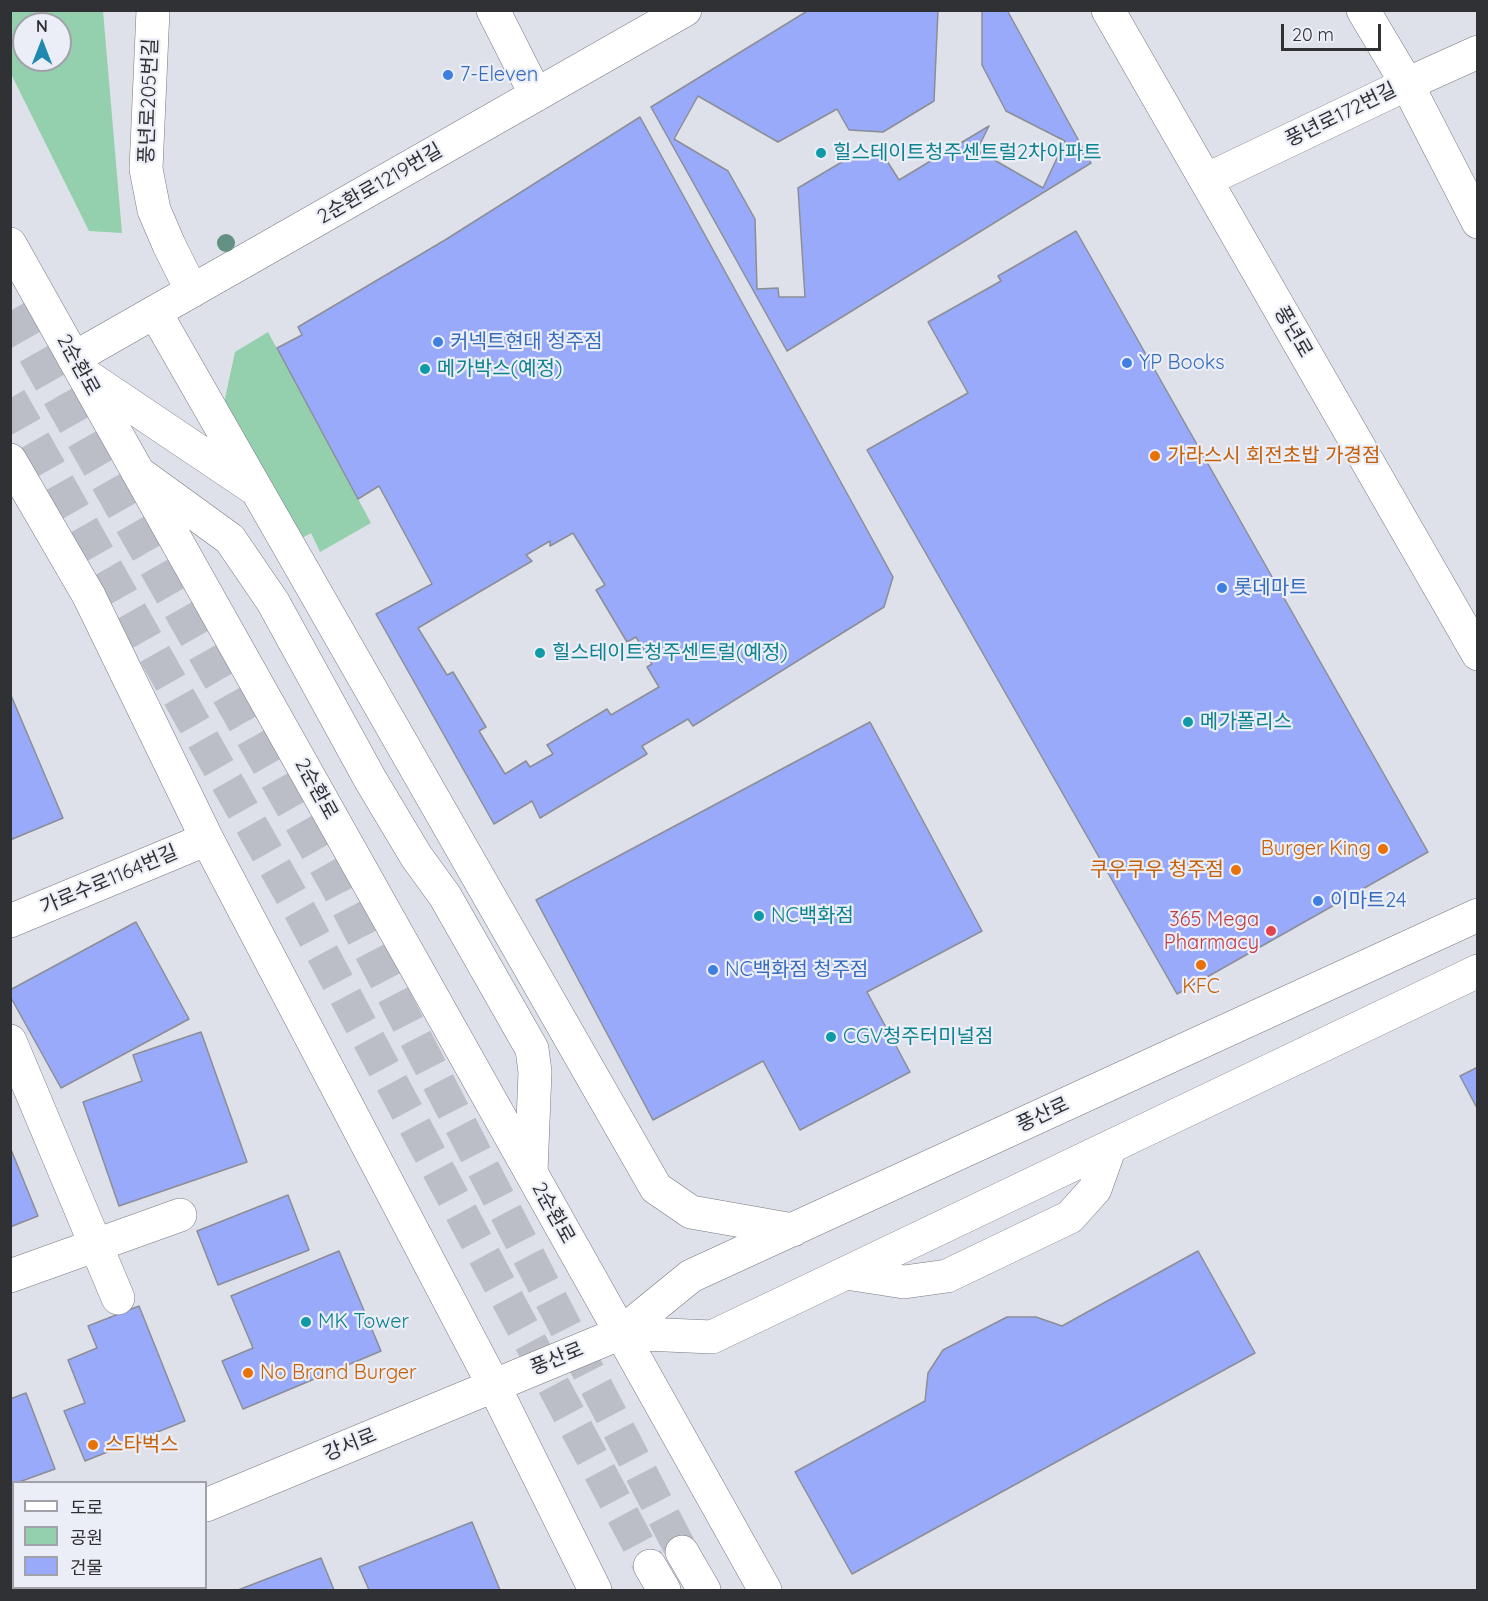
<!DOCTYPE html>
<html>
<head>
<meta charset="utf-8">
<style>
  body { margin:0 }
  #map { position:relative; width:1488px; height:1601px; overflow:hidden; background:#dee1ea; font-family:Quicksand,"Noto Sans KR",sans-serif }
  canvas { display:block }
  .frame { position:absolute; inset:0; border:12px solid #303134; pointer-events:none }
  .legend { position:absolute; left:12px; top:1481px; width:195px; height:108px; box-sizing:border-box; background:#eceef7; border:2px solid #a1a2a9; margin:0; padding:8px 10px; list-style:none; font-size:18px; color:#303134 }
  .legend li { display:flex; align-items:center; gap:12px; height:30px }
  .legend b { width:30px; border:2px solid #a1a2a9 }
  .north { position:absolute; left:12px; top:12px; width:60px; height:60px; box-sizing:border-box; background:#eceef7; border:2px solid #a1a2a9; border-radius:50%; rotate:0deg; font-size:16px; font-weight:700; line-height:24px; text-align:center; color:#303134 }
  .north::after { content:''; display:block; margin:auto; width:21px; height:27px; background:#1e88b0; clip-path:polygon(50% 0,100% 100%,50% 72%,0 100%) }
  .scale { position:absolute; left:1281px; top:24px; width:100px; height:27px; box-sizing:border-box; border:3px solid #303134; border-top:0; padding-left:8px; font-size:18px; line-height:21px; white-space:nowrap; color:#303134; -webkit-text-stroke:4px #eceef7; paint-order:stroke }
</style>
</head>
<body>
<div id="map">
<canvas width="1488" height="1601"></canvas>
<div class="frame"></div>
<ul class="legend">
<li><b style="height:8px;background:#fff"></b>도로</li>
<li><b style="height:16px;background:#94d0ad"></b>공원</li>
<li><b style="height:16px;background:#98aaf9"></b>건물</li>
</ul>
<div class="north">N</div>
<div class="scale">20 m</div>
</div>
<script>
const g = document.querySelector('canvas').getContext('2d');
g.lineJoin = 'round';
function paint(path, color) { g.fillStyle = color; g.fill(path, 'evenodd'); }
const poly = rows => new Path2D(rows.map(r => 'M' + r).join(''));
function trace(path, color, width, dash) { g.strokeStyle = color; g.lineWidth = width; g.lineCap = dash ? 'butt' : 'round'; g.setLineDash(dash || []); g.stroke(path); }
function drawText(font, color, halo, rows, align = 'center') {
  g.font = font + ' Quicksand,"Noto Sans KR",sans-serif'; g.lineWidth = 4.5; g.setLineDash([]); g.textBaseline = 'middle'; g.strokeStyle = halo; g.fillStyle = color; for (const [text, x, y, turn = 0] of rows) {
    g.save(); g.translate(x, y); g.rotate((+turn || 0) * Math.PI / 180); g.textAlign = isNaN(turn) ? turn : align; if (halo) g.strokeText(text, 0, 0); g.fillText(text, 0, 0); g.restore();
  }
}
const green = poly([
  [11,10,103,11,122,233,89,231,11,74],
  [24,24,60,24,60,60,24,60],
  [268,332,371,523,320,552,311,533,297,541,223,408,235,352]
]);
const building = poly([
  [809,10,1007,10,1091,163,787,351,651,107,809,10],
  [938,10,982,10,982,65,1006,111,1065,141,1043,188,977,150,989,126,899,180,884,156,852,156,798,188,805,297,779,297,778,288,757,289,755,219,728,171,674,139,698,96,778,142,837,109,849,130,883,132,934,101,938,10],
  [640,117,893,577,884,607,693,726,688,719,642,746,647,754,540,818,532,801,494,824,376,614,432,584,379,486,358,499,277,348,302,335,298,327,445,240,640,117],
  [1076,231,1428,852,1177,994,867,450,968,393,928,322,1001,281,998,276,1076,231],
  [573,533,605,585,596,590,627,642,636,637,652,664,647,667,659,687,611,715,607,709,547,745,553,754,530,767,526,761,505,774,479,731,486,727,453,672,447,675,418,628,532,561,526,555,550,541,550,546,573,533],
  [10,693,63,818,10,840,10,693],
  [870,722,982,931,867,992,910,1072,800,1130,763,1061,653,1120,536,900,870,722],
  [136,922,189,1019,61,1088,10,996,10,990,136,922],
  [201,1032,247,1162,119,1206,83,1102,142,1081,133,1055,201,1032],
  [1478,1067,1478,1110,1460,1076,1478,1067],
  [10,1147,38,1216,10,1227,10,1147],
  [288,1195,309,1250,218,1285,197,1231,288,1195],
  [339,1251,381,1351,243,1409,222,1361,253,1348,231,1296,339,1251],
  [1198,1251,1255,1353,852,1574,795,1472,925,1401,928,1373,943,1350,1007,1317,1036,1317,1062,1326,1198,1251],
  [139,1306,185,1421,85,1461,64,1411,85,1403,68,1360,97,1348,88,1326,139,1306],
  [26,1393,55,1469,19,1482,14,1482,10,1486,10,1399,26,1393],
  [472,1522,500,1590,369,1590,359,1567,472,1522],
  [321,1558,334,1590,238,1590,321,1558]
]);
const minorTunnel = poly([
  [10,311,335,883,682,1552],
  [10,398,301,913,650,1566]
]);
const minor = poly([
  [153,10,146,169,154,210,169,245,192,291],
  [493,10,536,95],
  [1108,10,1478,654],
  [1363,10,1407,84,1478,222],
  [1206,180,1407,84,1478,52],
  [155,312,656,1188,691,1212,793,1230],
  [74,358,685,10],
  [84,374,252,487],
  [139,473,230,539,273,602,370,779,416,856,445,896,532,1049,535,1072,531,1172],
  [89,596,207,839,494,1386,595,1590],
  [10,921,207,839],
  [10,1041,118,1298],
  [846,1273,904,1282,947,1276,1070,1217,1095,1189,1110,1147],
  [10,1276,180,1215],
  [621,1333,712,1337,1478,971],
  [621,1333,765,1590],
  [206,1505,621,1333,691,1276,1478,915],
  [682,1552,704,1590],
  [650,1566,664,1590],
  [10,1585,14,1584]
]);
const major = poly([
  [10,244,621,1333],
  [10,460,89,596]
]);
const trees = [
  [226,243]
];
const markers = [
  [448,75,6,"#3f7fe0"],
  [821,153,6,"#0f9aa8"],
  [438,342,6,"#3f7fe0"],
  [1127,363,6,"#3f7fe0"],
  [425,369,6,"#0f9aa8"],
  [1155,456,6,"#e8710a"],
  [1222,588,6,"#3f7fe0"],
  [540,653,6,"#0f9aa8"],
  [1188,722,6,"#0f9aa8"],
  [1383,849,6,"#e8710a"],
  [1236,870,6,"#e8710a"],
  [1318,901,6,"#3f7fe0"],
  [759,916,6,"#0f9aa8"],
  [1271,931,6,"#e0444e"],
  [1201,965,6,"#e8710a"],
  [713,970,6,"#3f7fe0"],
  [831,1037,6,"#0f9aa8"],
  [306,1322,6,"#0f9aa8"],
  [248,1373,6,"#e8710a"],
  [93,1445,6,"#e8710a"]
];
const shopNames = [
  ["7-Eleven",460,75],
  ["커넥트현대 청주점",450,342],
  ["YP Books",1139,363],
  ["롯데마트",1234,588],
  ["이마트24",1330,901],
  ["NC백화점 청주점",725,970]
];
const streetNames = [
  ["풍년로205번길",149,101,-88],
  ["풍년로172번길",1341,115,-26],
  ["2순환로1219번길",380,184,-30],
  ["풍년로",1293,332,60],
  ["2순환로",78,365,61],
  ["2순환로",316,789,61],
  ["가로수로1164번길",109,880,-23],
  ["풍산로",1043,1115,-25],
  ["2순환로",553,1213,61],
  ["풍산로",557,1359,-22],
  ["강서로",350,1445,-22]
];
const cultureNames = [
  ["힐스테이트청주센트럴2차아파트",833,153],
  ["메가박스(예정)",437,369],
  ["힐스테이트청주센트럴(예정)",552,653],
  ["메가폴리스",1200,722],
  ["NC백화점",771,916],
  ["CGV청주터미널점",843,1037],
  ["MK Tower",318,1322]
];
const foodNames = [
  ["가라스시 회전초밥 가경점",1167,456],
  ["Burger King",1371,849,"right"],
  ["쿠우쿠우 청주점",1224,870,"right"],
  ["KFC",1201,987,"center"],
  ["No Brand Burger",260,1373],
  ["스타벅스",105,1445]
];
const healthNames = [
  ["365 Mega",1259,920],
  ["Pharmacy",1259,943]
];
paint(green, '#94d0ad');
paint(building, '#98aaf9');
trace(building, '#8c8e96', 1.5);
trace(minorTunnel, '#bbbec6', 33, [33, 16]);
trace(minor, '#777981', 34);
trace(major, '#777981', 34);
trace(minor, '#fff', 33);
trace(major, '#fff', 33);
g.fillStyle = '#649184';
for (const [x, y] of trees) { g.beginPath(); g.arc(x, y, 9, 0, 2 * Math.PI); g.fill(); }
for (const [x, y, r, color] of markers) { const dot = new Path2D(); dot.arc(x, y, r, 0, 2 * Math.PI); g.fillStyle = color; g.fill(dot); trace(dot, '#eceef7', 2); }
drawText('20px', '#366cbe', '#eceef7', shopNames, 'left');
drawText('20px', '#303134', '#eceef7', streetNames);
drawText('20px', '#0d838f', '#eceef7', cultureNames, 'left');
drawText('20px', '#c56008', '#eceef7', foodNames, 'left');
drawText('20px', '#be3a42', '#eceef7', healthNames, 'right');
</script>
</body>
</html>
